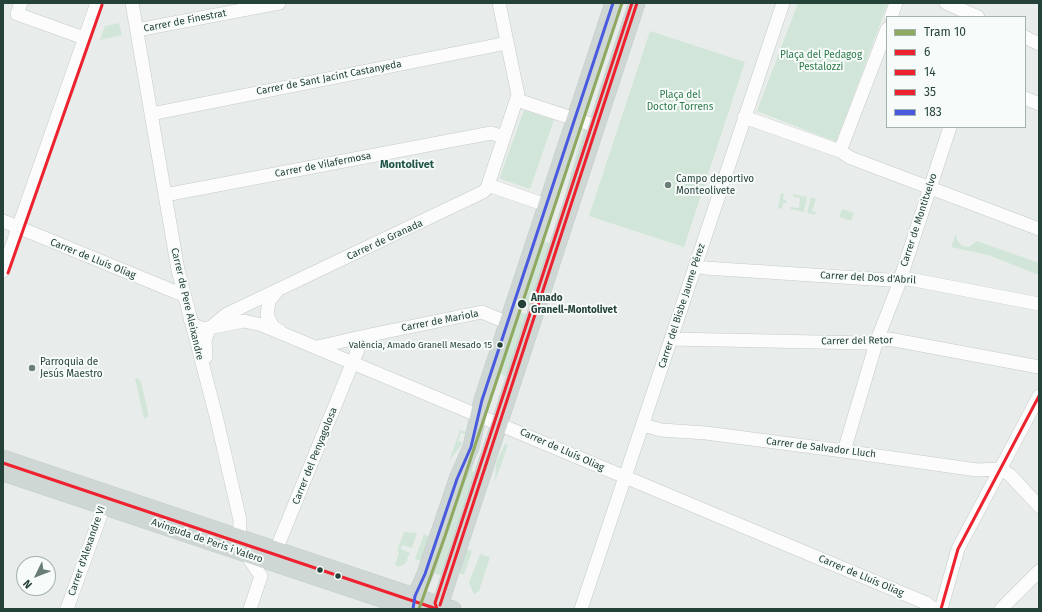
<!DOCTYPE html>
<html>
<head>
<meta charset="utf-8">
<style>
  body { margin:0 }
  #map { position:relative; width:1042px; height:612px; overflow:hidden; background:#e8edeb; font-family:"Fira Sans",sans-serif }
  canvas { display:block }
  .frame { position:absolute; inset:0; border:4px solid #24423a; pointer-events:none }
  .legend { position:absolute; left:886px; top:16px; width:140px; height:112px; box-sizing:border-box; background:#f7fbf9; border:1px solid #a3b1ad; margin:0; padding:5px 7px; list-style:none; font-size:12px; color:#24423a }
  .legend li { display:flex; align-items:center; gap:8px; height:20px }
  .legend b { width:20px; border:1px solid #a3b1ad }
  .north { position:absolute; left:16px; top:556px; width:40px; height:40px; box-sizing:border-box; background:#f7fbf9; border:1px solid #a3b1ad; border-radius:50%; rotate:227deg; font-size:11px; font-weight:700; line-height:16px; text-align:center; color:#24423a }
  .north::after { content:''; display:block; margin:auto; width:14px; height:18px; background:#697e78; clip-path:polygon(50% 0,100% 100%,50% 72%,0 100%) }
</style>
</head>
<body>
<div id="map">
<canvas width="1042" height="612"></canvas>
<div class="frame"></div>
<ul class="legend">
<li><b style="height:5px;background:#8fa960"></b>Tram 10</li>
<li><b style="height:5px;background:#ed222e"></b>6</li>
<li><b style="height:5px;background:#ed222e"></b>14</li>
<li><b style="height:5px;background:#ed222e"></b>35</li>
<li><b style="height:5px;background:#495adf"></b>183</li>
</ul>
<div class="north">N</div>
</div>
<script>
const g = document.querySelector('canvas').getContext('2d');
g.lineJoin = 'round';
function paint(path, color) { g.fillStyle = color; g.fill(path, 'evenodd'); }
const poly = rows => new Path2D(rows.map(r => 'M' + r).join(''));
function trace(path, color, width, dash) { g.strokeStyle = color; g.lineWidth = width; g.lineCap = dash ? 'butt' : 'round'; g.setLineDash(dash || []); g.stroke(path); }
function drawText(font, color, halo, rows, align = 'center') {
  g.font = font + ' "Fira Sans",sans-serif'; g.lineWidth = 4; g.setLineDash([]); g.textBaseline = 'middle'; g.strokeStyle = halo; g.fillStyle = color; for (const [text, x, y, turn = 0] of rows) {
    g.save(); g.translate(x, y); g.rotate((+turn || 0) * Math.PI / 180); g.textAlign = isNaN(turn) ? turn : align; if (halo) g.strokeText(text, 0, 0); g.fillText(text, 0, 0); g.restore();
  }
}
const green = poly([
  [618,3,622,3,590,100,586,99],
  [628,3,632,3,599,103,595,102],
  [798,3,888,3,836,142,757,111],
  [119,23,122,35,100,40,105,26],
  [650,31,745,62,684,247,589,216],
  [524,110,554,120,530,189,501,179,500,177],
  [584,127,588,132,570,192,566,190],
  [781,193,784,194,783,199,787,201,786,203,783,203,782,209,778,208],
  [793,194,807,197,804,212,790,209,791,207,799,208,800,198,793,197],
  [811,197,816,199,812,211,816,212,815,215,807,213],
  [842,209,854,213,851,221,839,217],
  [956,234,957,240,962,246,969,247,977,241,1039,263,1039,275,988,255,951,247],
  [540,240,553,244,532,306,520,302],
  [517,311,529,315,508,377,497,373],
  [135,378,138,378,141,382,148,412,148,417,144,419],
  [460,430,467,432,466,434,461,433,458,441,463,443,449,461],
  [480,435,472,471,474,472,486,437,488,437,442,576,434,573],
  [505,444,508,445,495,482,496,463],
  [404,532,417,533,412,548,402,545,401,549,410,553,405,564,398,567,395,564,399,553,397,551],
  [424,534,430,537,421,561,415,559],
  [467,549,472,551,464,575,459,573],
  [480,554,490,557,479,591,474,594,469,583]
]);
const minor = poly([
  [21,3,17,14,84,38],
  [132,3,178,270,217,420,240,520,239,544,261,576,250,609],
  [946,3,978,17],
  [891,17,896,3],
  [137,30,279,3],
  [1025,37,1039,44],
  [1025,98,1039,104],
  [517,100,596,126],
  [151,114,507,43],
  [744,117,840,151,851,158,1039,229],
  [840,151,887,29],
  [488,185,546,205],
  [165,195,491,133,504,137],
  [3,221,183,295],
  [696,266,705,268,888,280,909,279,1039,304],
  [3,271,97,3],
  [277,291,269,301,267,315,273,327,280,331],
  [190,319,194,325,203,329,244,321,262,325,926,603,934,609],
  [672,339,866,343,889,339,1039,367],
  [317,347,370,335],
  [206,357,205,341,209,329,227,314,483,192,487,188,518,95,499,3],
  [643,425,661,430,706,433,836,450,977,470,1000,469,1010,475,1039,506],
  [844,451,877,340,897,289,950,127],
  [276,550,359,347,363,341,370,335,482,312,508,323],
  [67,609,104,506,105,497],
  [581,609,783,3],
  [941,609,958,549,1039,396],
  [1001,609,1039,571]
]);
const major = poly([
  [3,458,453,609],
  [3,473,411,609],
  [440,605,637,3],
  [413,609,415,596,425,574,457,479,471,447,482,400,613,3]
]);
const bus1 = poly([
  [440,605,637,3],
  [941,609,958,549,1039,396]
]);
const bus2 = poly([
  [8,273,102,5],
  [3,463,437,609]
]);
const bus3 = poly([
  [437,609,435,603,632,3]
]);
const bus4 = poly([
  [413,609,415,596,425,574,457,479,471,447,482,400,613,3]
]);
const tram1 = poly([
  [419,609,445,536,622,3]
]);
const markers = [
  [668,185,4,"#697e78"],
  [522,304,5,"#24423a"],
  [500,345,3.5,"#24423a"],
  [32,368,4,"#697e78"],
  [320,570,3.5,"#24423a"],
  [338,576,3.5,"#24423a"]
];
const busNames = [
  ["València, Amado Granell Mesado 15",492,345]
];
const streetNames = [
  ["Carrer de Finestrat",185,21,-11],
  ["Carrer de Sant Jacint Castanyeda",329,78,-11],
  ["Carrer de Vilafermosa",323,165,-11],
  ["Carrer de Montitxelvo",919,220,-72],
  ["Carrer de Granada",385,240,-25],
  ["Carrer de Lluís Oliag",93,259,22],
  ["Carrer del Dos d'Abril",868,278,3],
  ["Carrer de Pere Aleixandre",187,304,77],
  ["Carrer del Bisbe Jaume Pérez",682,306,-72],
  ["Carrer de Mariola",440,321,-11],
  ["Carrer del Retor",857,341,-1],
  ["Carrer de Salvador Lluch",821,448,7],
  ["Carrer de Lluís Oliag",562,450,24],
  ["Carrer del Penyagolosa",315,456,-68],
  ["Avinguda de Peris i Valero",207,541,19],
  ["Carrer d'Alexandre VI",87,551,-71],
  ["Carrer de Lluís Oliag",861,576,23]
];
const parkNames = [
  ["Plaça del Pedagog",821,55],
  ["Pestalozzi",821,67],
  ["Plaça del",680,95],
  ["Doctor Torrens",680,107]
];
const poiNames = [
  ["Campo deportivo",676,179],
  ["Monteolivete",676,191],
  ["Parroquia de",40,362],
  ["Jesús Maestro",40,374]
];
const stopNames = [
  ["Amado",531,298],
  ["Granell-Montolivet",531,310]
];
const neighbourhoodNames = [
  ["Montolivet",407,165]
];
paint(green, '#d1e6d8');
trace(minor, '#c5cac8', 14);
trace(major, '#c3ccc9', 17);
trace(minor, '#fcfcfc', 13);
trace(major, '#cfd7d5', 16);
trace(bus1, '#ed222e', 3);
trace(bus2, '#ed222e', 3);
trace(bus3, '#ed222e', 3);
trace(bus4, '#495adf', 3);
trace(tram1, '#8fa960', 3);
for (const [x, y, r, color] of markers) { const dot = new Path2D(); dot.arc(x, y, r, 0, 2 * Math.PI); g.fillStyle = color; g.fill(dot); trace(dot, '#f7fbf9', 1.5); }
drawText('9px', '#24423a', '#f7fbf9', busNames, 'right');
drawText('10px', '#24423a', '#f7fbf9', streetNames);
drawText('10px', '#2d7a4b', '#f7fbf9', parkNames);
drawText('10px', '#24423a', '#f7fbf9', poiNames, 'left');
drawText('bold 10px', '#24423a', '#f7fbf9', stopNames, 'left');
drawText('bold 11px', '#1f5548', '#f7fbf9', neighbourhoodNames);
</script>
</body>
</html>
